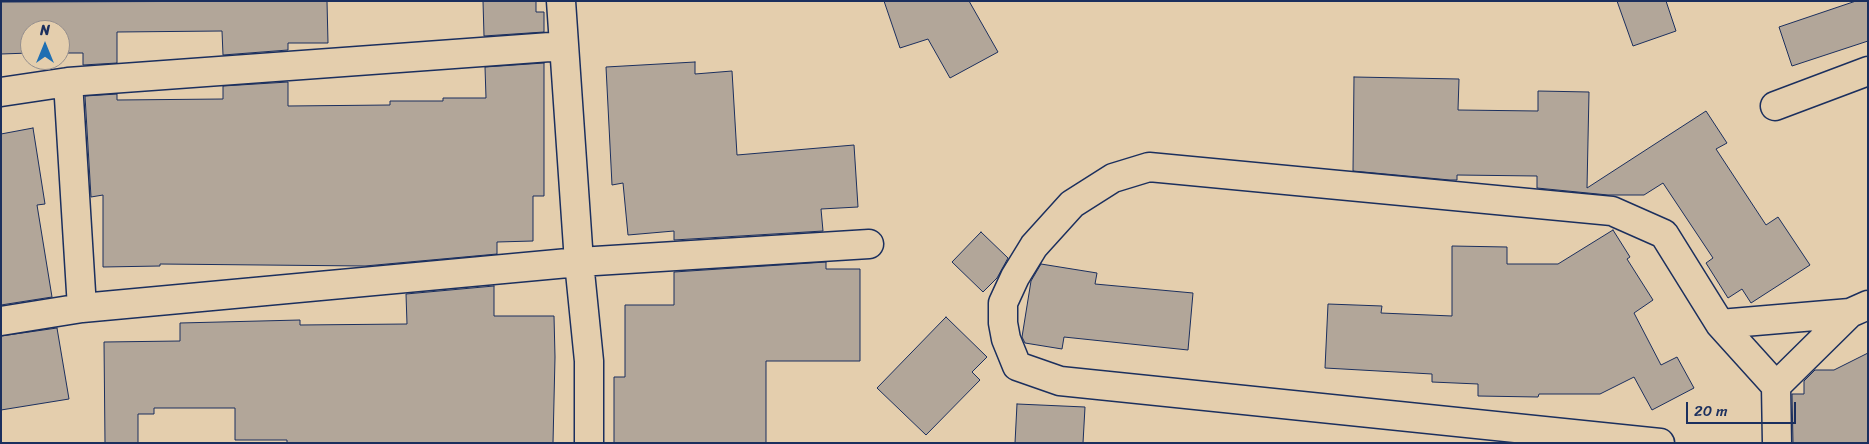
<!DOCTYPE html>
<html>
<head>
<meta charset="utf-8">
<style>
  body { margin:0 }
  #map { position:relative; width:1869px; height:444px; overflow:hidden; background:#e4cead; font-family:Sriracha,sans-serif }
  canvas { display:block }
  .frame { position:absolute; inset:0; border:2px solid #1b2f5e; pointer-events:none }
  .north { position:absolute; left:20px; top:20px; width:50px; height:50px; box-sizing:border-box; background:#e4cead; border:1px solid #948e8d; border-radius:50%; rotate:0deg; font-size:14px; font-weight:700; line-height:20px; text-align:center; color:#1b2f5e }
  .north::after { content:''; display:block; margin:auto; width:18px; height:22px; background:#1f6fb2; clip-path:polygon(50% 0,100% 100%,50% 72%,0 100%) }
  .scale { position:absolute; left:1686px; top:402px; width:110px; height:22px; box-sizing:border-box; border:2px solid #1b2f5e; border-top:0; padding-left:6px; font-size:15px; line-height:18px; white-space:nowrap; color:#1b2f5e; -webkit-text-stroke:4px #e4cead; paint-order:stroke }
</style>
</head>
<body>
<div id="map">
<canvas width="1869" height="444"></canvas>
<div class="frame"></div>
<div class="north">N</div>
<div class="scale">20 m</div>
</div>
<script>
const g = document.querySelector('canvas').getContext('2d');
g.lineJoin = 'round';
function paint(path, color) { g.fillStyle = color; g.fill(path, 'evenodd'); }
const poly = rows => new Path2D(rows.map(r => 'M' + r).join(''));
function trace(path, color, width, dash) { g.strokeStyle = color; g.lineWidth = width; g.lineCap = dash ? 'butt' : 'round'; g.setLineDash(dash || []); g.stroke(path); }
const building = poly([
  [327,1,328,43,288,43,288,50,223,55,222,31,117,32,117,63,83,65,83,53,60,53,60,30,30,30,30,53,1,54,1,2,327,1],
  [483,1,536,1,536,12,544,12,544,32,484,36,483,1],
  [884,1,969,1,998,52,950,78,928,39,900,48,884,1],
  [1617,1,1666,1,1676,31,1633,46,1617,1],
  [1856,1,1868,1,1868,41,1792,66,1779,27,1856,1],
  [695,62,695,74,732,71,737,155,854,145,858,207,821,209,823,231,674,240,674,231,628,235,623,183,612,185,606,67,695,62],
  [544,63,544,196,533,196,533,241,497,242,497,254,365,266,160,264,160,266,103,267,103,195,91,197,85,96,117,94,117,100,223,99,223,86,288,82,288,106,390,105,390,101,443,101,443,98,486,98,485,67,544,63],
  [1354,77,1459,79,1458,110,1538,111,1538,91,1589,92,1587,188,1706,111,1727,143,1716,149,1766,225,1778,217,1810,265,1751,303,1742,289,1728,298,1706,263,1713,258,1663,183,1644,195,1608,195,1537,188,1537,176,1457,175,1457,180,1450,180,1353,171,1354,77],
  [33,128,45,204,37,205,52,297,1,305,1,134,33,128],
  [1613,230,1630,257,1627,259,1653,300,1634,313,1661,365,1677,357,1694,388,1652,410,1634,377,1600,394,1539,394,1538,397,1478,396,1478,384,1432,382,1432,374,1325,368,1328,304,1382,306,1381,313,1452,316,1452,246,1507,247,1507,264,1558,264,1613,230],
  [981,232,1008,258,997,278,983,292,952,262,981,232],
  [826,262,826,269,860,269,860,361,766,361,766,443,614,443,614,377,625,377,625,305,674,305,674,272,826,262],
  [1041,264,1097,273,1095,284,1193,293,1188,350,1064,337,1062,349,1025,343,1022,337,1031,281,1041,264],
  [494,286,494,316,554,316,555,357,553,443,287,443,287,440,235,440,235,408,154,408,154,414,138,414,138,443,105,443,104,342,180,341,180,323,300,320,300,325,407,324,406,294,494,286],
  [946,317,987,357,972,372,980,380,926,435,877,388,946,317],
  [57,328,69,399,1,410,1,336,57,328],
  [1868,353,1868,443,1793,443,1792,394,1804,394,1804,381,1815,370,1834,370,1868,353],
  [1017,404,1085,407,1083,443,1015,443,1017,404]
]);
const minor = poly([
  [561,1,579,262,589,361,589,443],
  [68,82,82,308],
  [1,92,68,82,564,46],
  [1775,106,1868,71],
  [1,321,82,308,579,262,869,244],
  [1720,324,1850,313,1868,305],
  [1776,386,1850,313],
  [1660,443,1060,381,1017,366,1006,339,1003,323,1003,303,1015,277,1034,246,1072,204,1113,178,1149,167,1612,211,1664,234,1720,324,1776,386,1777,443]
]);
paint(building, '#b2a699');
trace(building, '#1b2f5e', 1);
trace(minor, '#1b2f5e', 31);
trace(minor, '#e4cead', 28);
</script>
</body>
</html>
